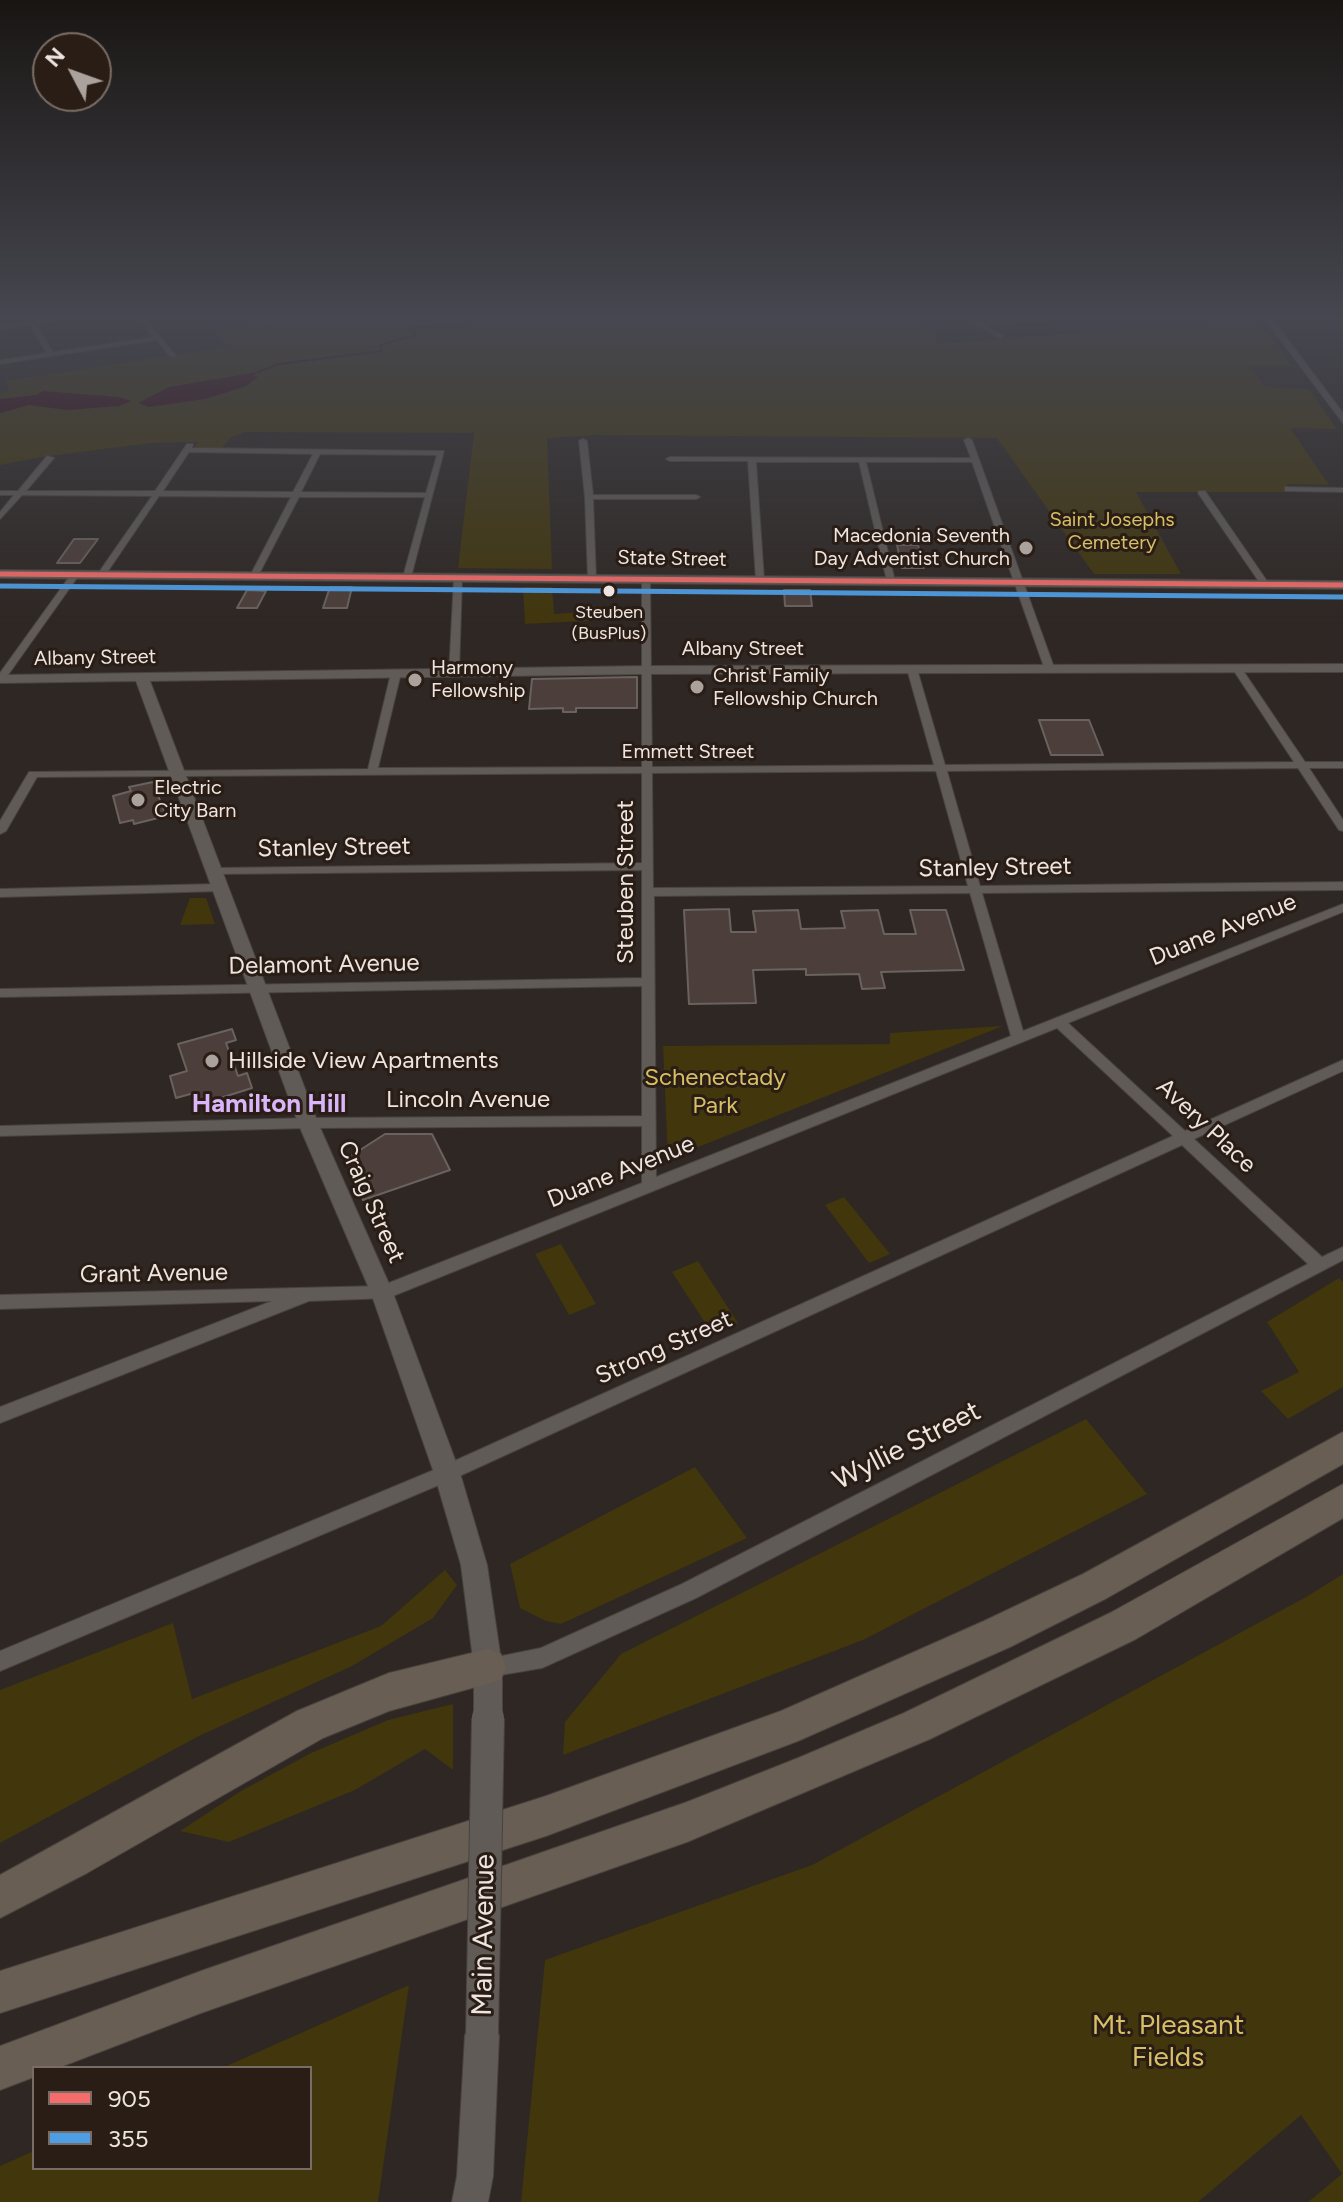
<!DOCTYPE html>
<html>
<head>
<meta charset="utf-8">
<style>
  body { margin:0 }
  #map { position:relative; width:1343px; height:2202px; overflow:hidden; background:#2e2723; font-family:Figtree,sans-serif }
  canvas { display:block }
  .legend { position:absolute; left:32px; top:2066px; width:280px; height:104px; box-sizing:border-box; background:#291d15; border:2px solid #786d66; margin:0; padding:10px 14px; list-style:none; font-size:24px; color:#eee5e0 }
  .legend li { display:flex; align-items:center; gap:16px; height:40px }
  .legend b { width:40px; border:2px solid #786d66 }
  .north { position:absolute; left:32px; top:32px; width:80px; height:80px; box-sizing:border-box; background:#291d15; border:2px solid #786d66; border-radius:50%; rotate:311deg; font-size:22px; font-weight:700; line-height:32px; text-align:center; color:#eee5e0 }
  .north::after { content:''; display:block; margin:auto; width:28px; height:36px; background:#aba29e; clip-path:polygon(50% 0,100% 100%,50% 72%,0 100%) }
</style>
</head>
<body>
<div id="map">
<canvas width="1343" height="2202"></canvas>
<ul class="legend">
<li><b style="height:10px;background:#f56c6a"></b>905</li>
<li><b style="height:10px;background:#4d9ee5"></b>355</li>
</ul>
<div class="north">N</div>
</div>
<script>
const g = document.querySelector('canvas').getContext('2d');
g.lineJoin = 'round';
function paint(path, color) { g.fillStyle = color; g.fill(path, 'evenodd'); }
const poly = rows => new Path2D(rows.map(r => 'M' + r).join(''));
function trace(path, color, width, dash) { g.strokeStyle = color; g.lineWidth = width; g.lineCap = dash ? 'butt' : 'round'; g.setLineDash(dash || []); g.stroke(path); }
function drawText(font, color, halo, rows, align = 'center') {
  g.font = font + ' Figtree,sans-serif'; g.lineWidth = 6; g.setLineDash([]); g.textBaseline = 'middle'; g.strokeStyle = halo; g.fillStyle = color; for (const [text, x, y, turn = 0] of rows) {
    g.save(); g.translate(x, y); g.rotate((+turn || 0) * Math.PI / 180); g.textAlign = isNaN(turn) ? turn : align; if (halo) g.strokeText(text, 0, 0); g.fillText(text, 0, 0); g.restore();
  }
}
const green = poly([
  [283,317,855,317,887,321,921,321,939,344,1258,319,1292,366,1249,366,1264,387,1309,389,1337,429,1290,428,1329,485,1287,484,1291,492,1136,492,1181,574,1094,574,997,438,595,435,547,438,552,569,458,568,474,433,245,432,230,438,221,449,194,449,198,442,151,443,41,457,0,465,0,393,9,391,6,381,228,347,210,328],
  [523,587,552,587,554,614,586,612,585,606,604,606,606,620,525,624],
  [190,898,206,898,215,924,180,925],
  [1003,1026,668,1159,663,1046,890,1044,890,1033],
  [844,1197,890,1254,869,1263,825,1205],
  [561,1244,596,1304,569,1315,535,1254],
  [698,1261,738,1323,713,1335,672,1272],
  [1339,1278,1343,1282,1343,1387,1288,1419,1261,1391,1299,1372,1267,1322],
  [1086,1419,1147,1494,863,1640,563,1755,565,1722,621,1654],
  [695,1467,747,1538,561,1624,546,1621,520,1608,510,1564],
  [445,1570,457,1585,433,1618,352,1666,199,1736,0,1843,0,1690,173,1623,192,1699,381,1626],
  [1343,1574,1343,2202,1308,2202,1342,2174,1301,2115,1198,2202,521,2202,545,1960,812,1865,1306,1597],
  [453,1704,453,1770,425,1749,355,1790,229,1842,180,1831,241,1791,311,1753,388,1720],
  [409,1985,378,2202,0,2202,0,2166,34,2151,34,2168,310,2168,310,2068,222,2068]
]);
const water = poly([
  [258,372,253,376,259,377,244,387,205,399,149,407,138,403,169,387],
  [43,391,119,397,131,401,119,406,67,410,29,405,0,413,0,399,36,395]
]);
const stream = poly([
  [479,322,499,317],
  [258,372,279,364,382,351,380,345,413,336,416,333,410,329,413,328,470,324]
]);
const building = poly([
  [74,539,98,539,80,563,57,563,74,539],
  [897,545,918,545,924,568,902,568,897,545],
  [330,587,352,587,347,608,323,608,330,587],
  [247,590,266,591,257,608,237,608,247,590],
  [784,590,810,590,812,606,785,606,784,590],
  [637,677,637,708,576,708,576,712,563,712,563,708,529,709,532,679,637,677],
  [1039,720,1089,720,1103,755,1051,755,1039,720],
  [153,782,166,816,134,824,133,820,120,823,113,796,131,791,129,787,153,782],
  [729,909,731,932,756,932,753,911,798,910,801,929,845,928,841,911,878,910,884,934,916,934,910,910,946,910,964,970,881,972,885,988,862,989,859,974,806,975,806,969,753,970,756,1003,689,1004,684,910,729,909],
  [232,1029,236,1040,226,1043,238,1076,247,1073,252,1088,198,1105,194,1093,176,1098,170,1076,187,1071,178,1044,232,1029],
  [385,1134,432,1134,450,1170,363,1200,346,1159,385,1134]
]);
const street = poly([
  [58,317,74,317,36,324,53,352,154,337,138,317,144,317,176,356,171,357,157,340,0,364,1,360,47,353,30,325,0,329,0,325,58,317],
  [258,317,264,317,267,320,262,321,258,317],
  [962,317,970,317,979,322,1080,317,985,325,1003,336,1001,339,962,317],
  [968,438,972,440,1055,670,1053,672,1045,670,972,462,866,462,895,581,891,584,887,581,859,462,756,462,764,580,760,583,756,580,748,461,670,461,666,459,670,457,971,458,964,440,968,438],
  [583,439,587,441,593,495,696,495,700,497,696,499,593,499,596,579,592,582,588,579,585,497,579,441,583,439],
  [187,444,193,444,192,448,444,451,411,577,407,580,403,577,425,497,299,497,258,576,254,579,250,576,291,497,159,496,104,577,101,578,97,575,152,496,22,495,0,519,0,512,14,495,0,495,0,491,18,491,47,456,54,458,26,491,155,491,187,444],
  [189,452,313,454,293,492,163,491,189,452],
  [320,454,437,455,426,493,301,492,320,454],
  [1285,487,1343,488,1343,492,1288,491,1285,491,1285,487],
  [1199,491,1205,491,1269,584,1268,586,1262,586,1198,493,1199,491],
  [72,573,79,575,3,682,0,683,0,673,72,573],
  [458,575,462,578,459,673,454,676,449,673,454,578,458,575],
  [646,576,650,579,652,767,934,765,907,669,912,666,917,669,945,765,1294,762,1232,668,1237,665,1240,666,1305,762,1343,762,1343,768,1309,768,1343,820,1343,831,1339,830,1298,768,947,771,980,886,1343,882,1343,890,982,893,1023,1031,1343,904,1343,912,1068,1023,1185,1131,1343,1060,1343,1071,1194,1139,1322,1257,1343,1247,1343,1260,696,1598,542,1668,489,1677,482,1674,479,1667,482,1660,541,1648,682,1584,1308,1264,1182,1145,453,1479,0,1671,0,1651,441,1467,1173,1136,1057,1028,388,1298,309,1301,0,1423,0,1407,272,1301,0,1309,0,1295,381,1286,642,1183,642,1126,308,1128,0,1136,0,1126,308,1118,642,1116,642,986,0,997,0,989,642,978,642,870,213,874,207,871,213,868,642,863,642,773,37,777,6,831,0,834,0,821,29,772,368,769,391,673,396,670,401,673,378,768,642,767,642,579,646,576],
  [936,771,968,886,653,888,652,773,936,771],
  [970,893,1011,1036,656,1177,654,896,970,893],
  [218,884,224,888,222,891,0,897,0,889,218,884]
]);
const secondary = poly([
  [1263,317,1271,317,1343,413,1343,423,1263,317],
  [1343,664,1343,672,645,674,150,681,318,1123,393,1293,460,1473,487,1565,502,1667,502,1718,498,1728,488,1732,478,1728,474,1718,474,1667,461,1565,434,1473,371,1293,298,1123,136,681,0,683,0,675,645,666,1343,664],
  [482,2018,494,2023,499,2035,493,2176,488,2202,452,2202,457,2176,465,2035,470,2023,482,2018]
]);
const primary = poly([
  [0,570,1343,581,1343,589,0,578,0,570]
]);
const highway = poly([
  [1343,1432,1343,1464,1107,1598,1010,1647,798,1741,546,1836,0,2013,0,1971,546,1796,781,1711,984,1621,1083,1574,1343,1432],
  [1343,1484,1343,1518,1136,1639,930,1739,687,1842,201,2013,58,2068,34,2068,34,2077,0,2090,0,2046,201,1971,687,1802,798,1758,904,1713,1110,1613,1343,1484],
  [488,1649,501,1654,506,1667,501,1680,389,1711,323,1738,87,1873,0,1918,0,1875,297,1711,389,1673,488,1649]
]);
const secondaryBridge = poly([
  [482,2035,488,1718]
]);
const bus1 = poly([
  [0,574,1343,585]
]);
const bus2 = poly([
  [0,586,1343,597]
]);
const markers = [
  [1026,548,8,"#aba29e"],
  [609,591,7,"#eee5e0"],
  [415,680,8,"#aba29e"],
  [697,687,8,"#aba29e"],
  [138,800,8,"#aba29e"],
  [212,1061,8,"#aba29e"]
];
const farBusnames = [
  ["Steuben",609,613],
  ["(BusPlus)",609,634]
];
const farParknames = [
  ["Saint Josephs",1112,520],
  ["Cemetery",1112,543]
];
const farPoinames = [
  ["Macedonia Seventh",1010,536,"right"],
  ["Day Adventist Church",1010,559,"right"],
  ["Harmony",431,668],
  ["Fellowship",431,691],
  ["Christ Family",713,676],
  ["Fellowship Church",713,699],
  ["Electric",154,788],
  ["City Barn",154,811]
];
const farStreetnames = [
  ["State Street",672,559,1],
  ["Albany Street",743,649],
  ["Albany Street",95,658,-1],
  ["Emmett Street",688,752]
];
const streetNames = [
  ["Stanley Street",334,848,-1],
  ["Stanley Street",995,868,-1],
  ["Steuben Street",626,882,-90],
  ["Duane Avenue",1223,930,-22],
  ["Delamont Avenue",324,965,-1],
  ["Lincoln Avenue",468,1100],
  ["Avery Place",1206,1126,43],
  ["Duane Avenue",621,1172,-22],
  ["Craig Street",371,1202,66],
  ["Grant Avenue",154,1274,-1],
  ["Strong Street",664,1348,-24]
];
const poiNames = [
  ["Hillside View Apartments",228,1061]
];
const parkNames = [
  ["Schenectady",715,1078],
  ["Park",715,1106]
];
const neighbourhoodNames = [
  ["Hamilton Hill",269,1104]
];
const nearStreetnames = [
  ["Wyllie Street",907,1446,-27],
  ["Main Avenue",484,1935,-89]
];
const nearParknames = [
  ["Mt. Pleasant",1168,2026],
  ["Fields",1168,2058]
];
paint(green, '#41360c');
paint(water, '#360412');
trace(stream, '#360412', 2);
paint(building, '#4c3e3a');
trace(building, '#69625f', 2);
trace(street, '#49433f', 2);
trace(secondary, '#49433f', 2);
trace(primary, '#49433f', 2);
trace(highway, '#49433f', 2);
paint(street, '#605b57');
paint(secondary, '#605b57');
paint(primary, '#625a53');
paint(highway, '#685e53');
trace(secondaryBridge, '#49433f', 34, []);
trace(secondaryBridge, '#605b57', 32);
trace(bus1, '#f56c6a', 5);
trace(bus2, '#4d9ee5', 5);
const sky = g.createLinearGradient(0, 0, 0, 625);
sky.addColorStop(0, '#191513');
sky.addColorStop(0.51, '#464750');
sky.addColorStop(1, '#46475000');
g.fillStyle = sky;
g.fillRect(0, 0, 1343, 625);
for (const [x, y, r, color] of markers) { const dot = new Path2D(); dot.arc(x, y, r, 0, 2 * Math.PI); g.fillStyle = color; g.fill(dot); trace(dot, '#291d15', 3); }
drawText('18px', '#eee5e0', '#291d15', farBusnames);
drawText('20px', '#d7bf65', '#291d15', farParknames);
drawText('20px', '#eee5e0', '#291d15', farPoinames, 'left');
drawText('20px', '#eee5e0', '#291d15', farStreetnames);
drawText('24px', '#eee5e0', '#291d15', streetNames);
drawText('24px', '#eee5e0', '#291d15', poiNames, 'left');
drawText('24px', '#d7bf65', '#291d15', parkNames);
drawText('bold 26px', '#d9b6fa', '#291d15', neighbourhoodNames);
drawText('28px', '#eee5e0', '#291d15', nearStreetnames);
drawText('28px', '#d7bf65', '#291d15', nearParknames);
</script>
</body>
</html>
